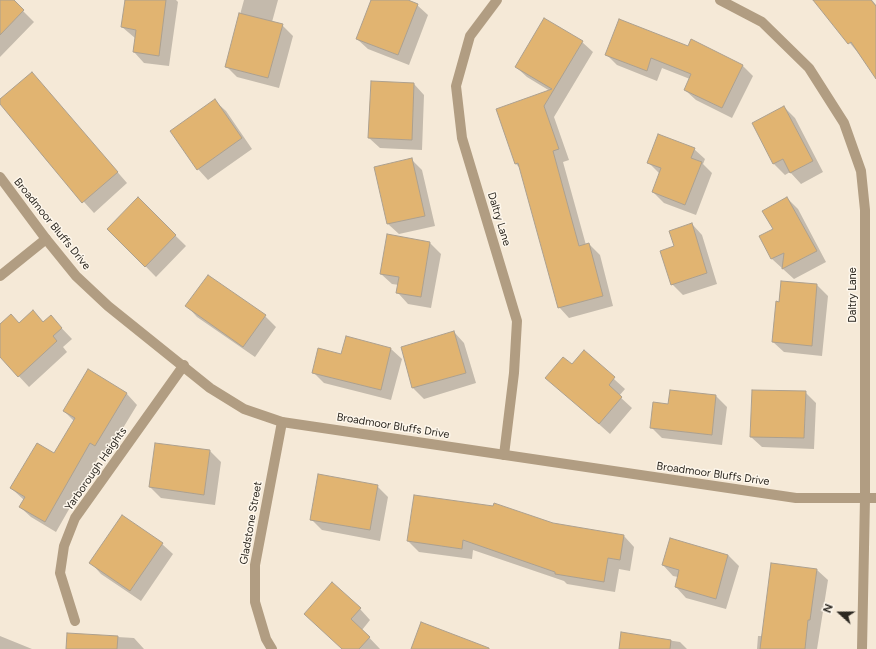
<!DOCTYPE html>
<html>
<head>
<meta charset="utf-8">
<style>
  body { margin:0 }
  #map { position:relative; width:876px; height:649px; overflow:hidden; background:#f5e9d7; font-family:Figtree,sans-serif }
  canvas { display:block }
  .north { position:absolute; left:820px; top:593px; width:40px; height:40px; -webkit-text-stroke:3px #fef7ec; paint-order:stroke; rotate:291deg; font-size:11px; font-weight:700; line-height:16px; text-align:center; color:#2b2720 }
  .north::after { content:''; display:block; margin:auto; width:14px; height:18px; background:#2b2720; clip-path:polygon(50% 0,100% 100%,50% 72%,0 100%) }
</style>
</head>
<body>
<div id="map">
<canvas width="876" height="649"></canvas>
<div class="north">N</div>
</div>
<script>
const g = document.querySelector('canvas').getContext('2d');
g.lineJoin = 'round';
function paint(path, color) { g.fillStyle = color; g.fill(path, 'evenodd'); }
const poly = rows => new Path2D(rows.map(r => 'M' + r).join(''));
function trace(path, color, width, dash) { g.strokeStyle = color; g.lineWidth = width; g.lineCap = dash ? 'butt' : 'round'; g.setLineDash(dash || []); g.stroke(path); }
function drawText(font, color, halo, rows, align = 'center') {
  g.font = font + ' Figtree,sans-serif'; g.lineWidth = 3; g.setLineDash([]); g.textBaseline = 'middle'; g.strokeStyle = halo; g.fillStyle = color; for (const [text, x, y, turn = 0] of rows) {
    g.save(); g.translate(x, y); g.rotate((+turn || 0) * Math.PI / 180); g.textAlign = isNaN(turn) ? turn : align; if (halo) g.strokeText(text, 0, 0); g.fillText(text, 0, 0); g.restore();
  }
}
const shadow = poly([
  [0,0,12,0,34,22,0,57],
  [126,0,176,0,178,2,169,66,144,63,134,52,135,38,122,27],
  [244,0,278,0,272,22,282,25,293,36,279,88,237,77,226,66],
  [372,0,406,0,417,5,428,15,409,65,368,49,357,39],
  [814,0,872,0,876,5,876,77,859,54],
  [582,42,593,52,554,117,569,160,563,162,586,245,589,244,600,255,613,306,569,318,559,307,521,169,516,164,550,91,527,77,516,67],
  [688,47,742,65,753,76,732,118,696,100,685,90,690,79,662,68,657,81,617,65,606,54],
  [32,74,127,183,94,213,47,161,0,102],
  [414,84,424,95,422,150,380,148,369,138],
  [215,101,226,111,252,149,208,180,198,169,171,131],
  [784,107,795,118,823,172,801,184,790,172,785,175,774,164,753,123],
  [694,149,705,159,703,164,712,173,696,215,664,203,653,192,660,174,648,162],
  [411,159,422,170,435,226,399,234,388,224],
  [787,198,798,209,826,262,794,279,772,259,760,237,774,229],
  [138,199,186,246,156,277,109,229],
  [692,224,702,235,717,284,683,295,672,284,675,247],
  [430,243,441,254,431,308,408,304,398,293,399,285,392,284,381,274],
  [782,282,817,285,828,296,822,356,784,352,773,342],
  [187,306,265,316,276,327,255,357,197,317],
  [33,311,44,323,51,317,72,339,63,347,67,352,29,387,0,356,0,325,19,323],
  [454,332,464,343,476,383,424,399,413,388,402,348],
  [347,338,391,349,402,359,391,400,324,383,313,372,342,355],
  [584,352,625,389,619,396,632,408,610,434,547,378,572,366],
  [88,371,127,394,137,405,106,456,101,453,56,532,31,517,20,507,24,500,11,488,54,454,74,421,64,411],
  [671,391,716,396,727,407,722,445,662,438,651,427,669,405],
  [805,392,816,403,814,449,762,447,751,437],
  [210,451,221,462,215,505,161,498,150,487],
  [377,486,388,497,380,541,322,530,311,519],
  [553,524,624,536,634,547,630,571,619,569,615,592,567,584,564,581,473,550,472,559,419,552,408,541],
  [670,539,728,555,739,566,726,609,686,598,676,587,678,577,673,576,663,565],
  [162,544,173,554,141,601,101,574,91,563],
  [817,570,828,580,817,649,757,649,758,636,762,636],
  [360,609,370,620,362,630,380,649,343,649,316,624],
  [622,633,680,642,687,649,620,649],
  [68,634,134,638,144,649,67,649],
  [0,636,32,649,0,649]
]);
const building = poly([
  [0,0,14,0,24,10,0,35,0,0],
  [125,0,166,0,159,56,133,52,136,30,121,27,125,0],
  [371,0,408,0,418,4,398,55,356,39,371,0],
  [813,0,871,0,876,6,876,79,851,42,848,44,813,0],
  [239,13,283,24,268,78,225,67,239,13],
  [544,18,583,41,544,106,559,149,553,151,579,246,589,243,603,296,558,308,518,163,515,164,496,109,552,89,515,67,544,18],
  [619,19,688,46,691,39,743,65,722,108,684,90,691,74,651,58,647,71,605,55,619,19],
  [32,72,118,172,82,203,0,104,0,99,32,72],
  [371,81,414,83,412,140,368,138,371,81],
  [215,99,242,138,197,170,170,131,215,99],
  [784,106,813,161,790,173,783,159,773,164,752,123,784,106],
  [658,134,695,148,691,158,702,162,685,205,652,192,661,168,647,163,658,134],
  [412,158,425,216,387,224,374,167,412,158],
  [138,197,176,235,145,267,107,229,138,197],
  [787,197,817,251,782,269,784,253,771,259,759,236,773,229,762,211,787,197],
  [692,223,707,273,671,285,660,251,674,246,669,231,692,223],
  [387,234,430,242,421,297,396,293,399,277,380,274,387,234],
  [208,275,266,315,243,347,185,306,208,275],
  [781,281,817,284,812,346,772,342,776,301,779,302,781,281],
  [33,310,43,322,51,315,62,328,53,336,57,341,18,377,0,357,0,324,11,314,19,323,33,310],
  [454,331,466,373,412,388,401,347,454,331],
  [346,336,391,348,381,390,312,373,318,348,341,354,346,336],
  [584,350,615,377,609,385,622,397,599,424,545,378,563,357,572,364,584,350],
  [88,369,127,393,95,446,90,443,45,522,19,507,25,497,10,488,37,443,54,453,75,418,63,411,88,369],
  [670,390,716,395,712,435,650,428,653,402,668,404,670,390],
  [752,390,806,391,804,438,750,437,752,390],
  [155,443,210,450,204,495,149,487,155,443],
  [318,474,378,485,370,530,310,520,318,474],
  [414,495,493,506,494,503,553,523,624,535,620,560,608,558,604,582,555,574,555,572,463,540,462,549,407,541,414,495],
  [122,515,163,543,130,591,89,563,122,515],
  [670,538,728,555,716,599,675,587,679,570,662,565,670,538],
  [771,563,817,569,810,620,808,620,805,649,760,649,771,563],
  [332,582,361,608,351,619,370,637,359,649,342,649,304,614,332,582],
  [421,622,489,648,489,649,411,649,421,622],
  [621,632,671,640,670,649,619,649,621,632],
  [67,633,118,636,117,649,66,649,67,633]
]);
const minor = poly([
  [497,0,470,36,456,86,462,138,517,321,514,373,504,455],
  [720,0,762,22,809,68,844,123,861,171,865,210,865,498,862,649],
  [0,276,46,239],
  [75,621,60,573,64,546,75,518,184,365],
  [272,649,266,639,255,602,255,565,282,422]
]);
const tertiary = poly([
  [0,177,46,239,76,276,108,306,210,388,244,409,282,422,796,498,876,498]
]);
const streetNames = [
  ["Daltry Lane",499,219,73],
  ["Broadmoor Bluffs Drive",52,224,51],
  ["Daltry Lane",853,295,-90],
  ["Broadmoor Bluffs Drive",393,426,9],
  ["Yarborough Heights",96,469,-55],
  ["Broadmoor Bluffs Drive",713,474,8],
  ["Gladstone Street",251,523,-80]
];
paint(shadow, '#0003');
paint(building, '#e1b471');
trace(building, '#aca08f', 1);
trace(minor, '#b19d82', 10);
trace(tertiary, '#b19d82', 10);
drawText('11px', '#2b2720', '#fef7ec', streetNames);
</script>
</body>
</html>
